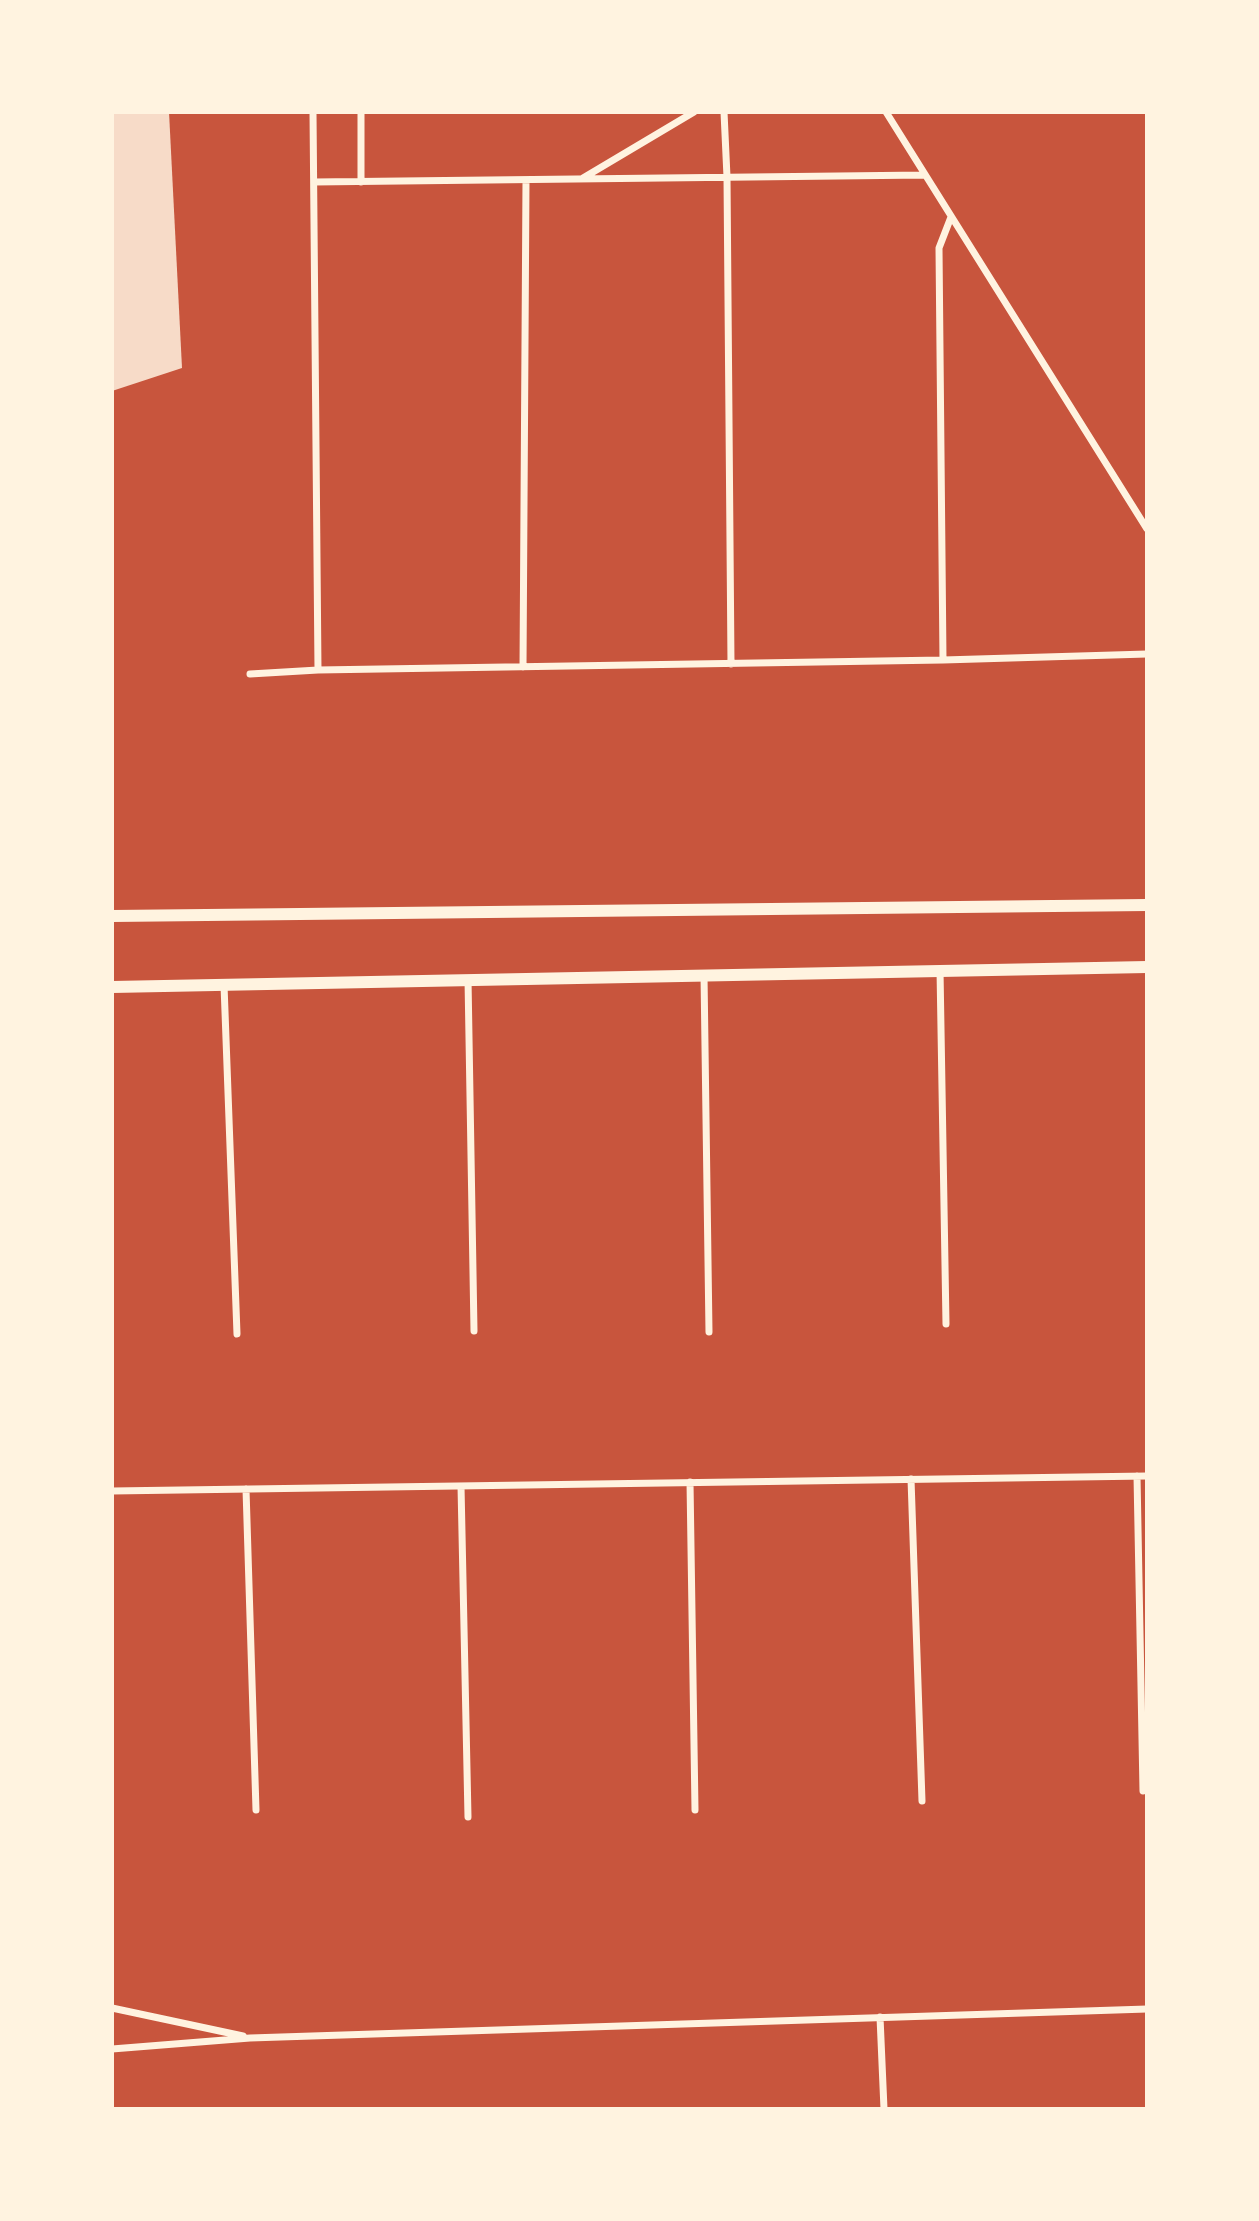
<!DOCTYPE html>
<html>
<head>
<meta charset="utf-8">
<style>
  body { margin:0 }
  #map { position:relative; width:1259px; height:2221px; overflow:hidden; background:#c8553d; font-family:"Sofia Sans Condensed",sans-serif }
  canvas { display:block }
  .frame { position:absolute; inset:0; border:114px solid #fff3e0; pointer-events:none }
</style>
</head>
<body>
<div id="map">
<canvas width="1259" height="2221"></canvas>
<div class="frame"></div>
</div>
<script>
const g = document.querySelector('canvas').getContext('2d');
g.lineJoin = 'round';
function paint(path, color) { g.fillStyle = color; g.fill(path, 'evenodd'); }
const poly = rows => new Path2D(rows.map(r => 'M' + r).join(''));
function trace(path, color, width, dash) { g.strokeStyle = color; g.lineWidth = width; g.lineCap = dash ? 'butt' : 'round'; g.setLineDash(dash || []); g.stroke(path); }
const building = poly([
  [112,112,169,112,182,368,112,391]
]);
const minor = poly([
  [313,112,318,670],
  [361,112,361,182],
  [724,112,727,177,731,664],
  [886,112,1147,529],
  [583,178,694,112],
  [314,182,925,175],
  [943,660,939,248,951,217],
  [523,667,526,180],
  [250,674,318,670,943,660,1147,654],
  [940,970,946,1324],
  [704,975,709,1332],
  [468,979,474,1331],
  [224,985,237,1334],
  [1137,1476,1143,1791],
  [911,1479,922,1801],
  [690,1482,695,1810],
  [461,1486,468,1817],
  [246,1489,256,1810],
  [112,1491,1147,1476],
  [112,2008,243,2036],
  [880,2017,884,2109],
  [112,2049,250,2038,1147,2009]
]);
const tertiary = poly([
  [112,916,1147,905],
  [112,987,1147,967]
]);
paint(building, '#f7dbc8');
trace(minor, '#fff3e0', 7);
trace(tertiary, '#fff3e0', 12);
</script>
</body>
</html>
